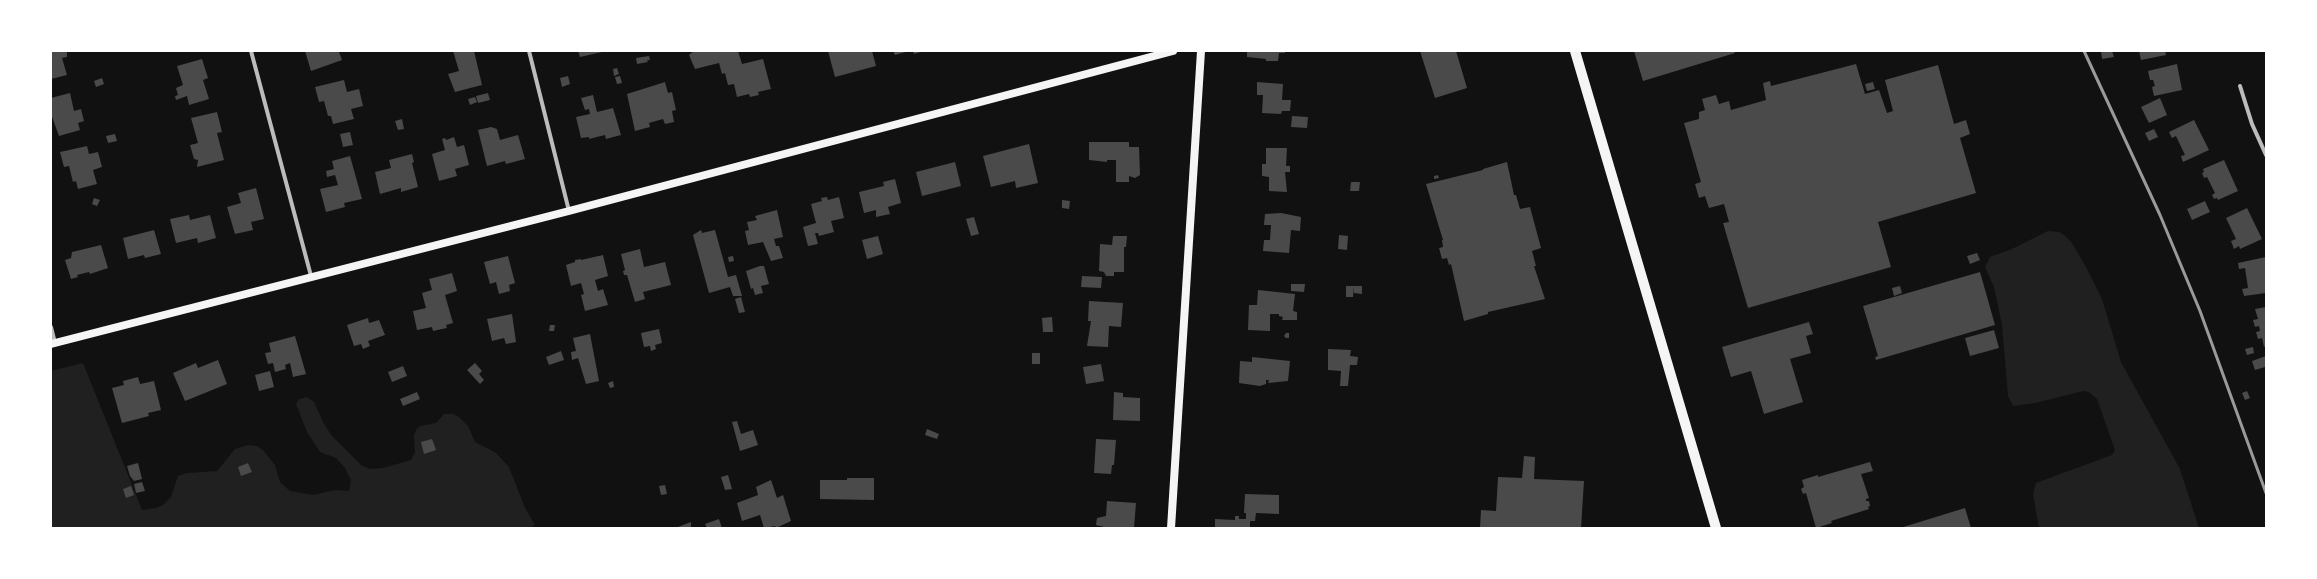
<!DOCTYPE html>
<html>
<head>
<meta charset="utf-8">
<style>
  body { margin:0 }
  #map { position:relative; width:2317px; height:579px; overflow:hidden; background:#111; font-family:"Fira Sans",sans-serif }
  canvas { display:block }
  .frame { position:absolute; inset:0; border:52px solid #fff; pointer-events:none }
</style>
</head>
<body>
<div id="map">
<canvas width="2317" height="579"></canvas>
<div class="frame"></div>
</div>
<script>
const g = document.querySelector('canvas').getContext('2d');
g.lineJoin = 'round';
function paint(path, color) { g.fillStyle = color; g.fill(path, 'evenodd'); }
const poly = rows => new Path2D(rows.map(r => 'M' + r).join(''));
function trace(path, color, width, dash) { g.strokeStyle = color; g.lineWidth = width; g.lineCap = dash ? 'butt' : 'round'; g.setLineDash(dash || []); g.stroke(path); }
const green = poly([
  [2048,231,2059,232,2064,235,2072,243,2086,267,2102,299,2121,362,2180,469,2199,528,2039,528,2033,494,2036,483,2112,455,2115,450,2097,399,2089,392,2083,391,2035,403,2013,406,2008,396,2002,325,1994,287,1985,267,1990,257,2012,249],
  [83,363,142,510,156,508,163,505,171,497,178,476,187,473,217,471,235,449,248,445,257,446,263,450,275,465,280,482,290,491,313,495,335,490,349,491,351,480,345,468,336,458,320,452,307,432,296,404,299,399,307,397,314,402,324,424,332,436,361,465,370,469,383,468,411,460,415,452,414,435,416,430,420,426,436,423,444,414,453,414,459,417,468,426,475,442,496,453,509,467,525,508,535,525,530,528,51,528,51,371]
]);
const building = poly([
  [51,51,67,51,67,57,62,58,67,75,51,79],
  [305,51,342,51,339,52,342,60,311,71],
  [453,51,474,51,482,85,455,92,448,74,459,71],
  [578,51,602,51,602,52,580,57],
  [694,51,738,51,742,64,763,59,771,89,758,92,759,95,750,97,749,94,737,97,734,84,728,85,725,73,722,74,719,63,695,69,689,55],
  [828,51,872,51,876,66,835,77],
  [893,51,909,51,895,55],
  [913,51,924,51,914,54],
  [1247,51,1285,51,1285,53,1279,53,1278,61,1266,61,1266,59,1247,57],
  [1420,51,1456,51,1467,88,1435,98],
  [1634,51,1734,51,1735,53,1643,81],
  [2101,51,2112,51,2114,57,2102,59],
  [2139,51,2165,51,2166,55,2141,60],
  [649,56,650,60,647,60,648,62,637,64,636,58],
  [202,59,208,78,203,80,209,99,189,105,187,96,176,100,175,96,178,95,176,88,183,85,177,66],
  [1856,64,1865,94,1879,90,1887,113,1893,111,1885,80,1938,65,1954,124,1966,120,1970,134,1960,138,1976,193,1878,222,1891,267,1748,308,1723,223,1729,222,1724,204,1709,208,1705,196,1699,198,1695,184,1701,182,1684,123,1699,119,1699,112,1705,110,1702,99,1716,95,1719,104,1729,101,1731,110,1766,100,1763,83,1770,81,1771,86],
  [2177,64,2182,90,2154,96,2152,87,2155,86,2153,80,2150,80,2148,71],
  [617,68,619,74,614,76,613,69],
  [568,76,570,84,562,87,560,78],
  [620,76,622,83,617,84,615,77],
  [102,78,104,84,96,87,94,81],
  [344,80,347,92,359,89,363,106,351,109,354,119,333,124,331,116,328,116,324,101,319,102,315,87],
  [665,82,668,93,672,92,676,110,672,111,674,122,665,124,663,119,649,123,650,127,635,131,627,94],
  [1257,82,1283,84,1282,100,1291,100,1290,111,1282,111,1281,114,1262,113,1263,95,1257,95],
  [1873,82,1875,89,1867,91,1865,84],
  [70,93,74,111,81,109,84,121,78,123,80,130,59,136,51,114,51,98],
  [488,93,490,100,478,103,476,96],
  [593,95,597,112,613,108,621,135,606,139,605,135,589,139,589,137,581,138,576,117,590,114,589,109,585,110,581,98],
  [475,97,477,102,470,105,468,99],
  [2160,98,2167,115,2149,123,2141,107],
  [217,112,222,132,217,133,224,160,197,167,198,160,194,159,190,145,198,143,191,118],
  [1292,116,1308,117,1307,128,1291,127],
  [402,119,404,129,398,130,395,121],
  [2194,120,2209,150,2183,162,2181,156,2185,155,2176,136,2172,138,2169,132],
  [491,127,497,129,500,140,518,135,525,159,506,164,505,161,487,166,478,130],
  [2154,129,2158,137,2149,141,2145,133],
  [350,132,353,145,343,147,340,134],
  [115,134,117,141,108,143,106,136],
  [454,137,457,147,464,145,469,165,455,169,457,176,439,181,432,154,445,150,442,139,445,138,446,140],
  [1089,142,1129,142,1129,147,1139,147,1140,175,1135,178,1129,176,1129,182,1116,182,1116,160,1107,160,1107,162,1089,160],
  [1029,144,1038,183,1016,188,1015,181,991,187,983,156],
  [87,146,89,154,98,152,102,167,93,170,97,184,78,189,76,181,73,182,69,166,64,167,60,152],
  [1266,148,1287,148,1286,166,1290,166,1290,172,1285,172,1287,192,1269,191,1269,177,1262,176,1262,164,1266,164],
  [412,154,414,162,412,163,418,187,401,192,401,188,380,194,375,172,391,168,389,160],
  [350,156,362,199,344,203,345,207,326,212,320,189,338,185,335,175,327,177,326,171,334,169,332,161],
  [2224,160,2238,191,2218,200,2217,198,2214,199,2212,195,2215,193,2207,177,2204,178,2202,173,2204,172,2203,169],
  [955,162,961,186,922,196,916,172],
  [1507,162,1514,195,1516,195,1520,209,1530,207,1541,248,1532,251,1536,266,1534,266,1545,299,1488,312,1488,314,1464,321,1451,264,1449,265,1447,258,1442,259,1439,248,1443,247,1442,240,1443,240,1426,184,1483,170,1483,169],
  [1438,175,1439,178,1434,179,1434,176],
  [895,179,901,203,888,207,890,214,876,217,876,210,864,213,859,192,884,186,883,182],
  [1351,182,1360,182,1359,191,1350,191],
  [256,188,264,219,251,222,253,230,235,234,227,207,241,203,238,193],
  [827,197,828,200,839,197,844,218,831,221,834,232,819,236,818,233,815,233,818,244,808,246,803,227,816,223,811,204,822,201,821,198],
  [94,198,100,200,97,206,92,204],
  [1062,200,1070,201,1069,209,1062,208],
  [2205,201,2210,212,2192,220,2187,209],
  [2247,208,2262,239,2240,249,2239,246,2234,249,2231,241,2236,239,2226,218],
  [777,210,783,237,774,239,776,246,779,246,783,258,771,261,763,242,748,245,745,231,749,230,747,222,757,220,755,216],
  [1281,213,1301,217,1300,231,1291,230,1289,253,1263,251,1264,240,1270,240,1271,225,1264,225,1265,214],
  [189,215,190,220,210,215,216,238,198,243,197,238,176,243,170,219],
  [974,217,979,234,971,236,966,219],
  [154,230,161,254,145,258,144,255,128,259,123,238],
  [701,230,702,233,715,230,728,277,736,275,742,296,733,296,730,287,709,293,693,235],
  [1339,235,1348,236,1347,250,1338,249],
  [878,236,883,254,867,259,862,240],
  [1113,236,1127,236,1126,247,1124,247,1124,272,1114,272,1114,276,1106,276,1104,272,1099,271,1100,244,1112,245],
  [101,245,108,268,90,274,89,272,77,275,78,277,71,279,65,260,71,258,72,252],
  [640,249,644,267,665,262,671,285,643,292,645,299,635,302,627,275,624,275,623,271,625,270,621,254],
  [1977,253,1980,260,1970,264,1967,256],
  [603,255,608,276,595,280,598,291,603,289,608,305,585,311,581,295,584,294,581,283,571,286,566,265,575,262,575,260,581,259,581,260],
  [508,256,515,283,509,285,510,291,499,294,496,282,490,284,484,262],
  [733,256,734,261,729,262,728,257],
  [2266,257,2266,293,2244,296,2242,289,2248,288,2245,268,2239,269,2238,263],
  [760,266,764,266,769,284,761,286,763,293,755,295,753,288,751,289,746,271],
  [1980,272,1995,325,1876,360,1875,357,1878,356,1863,306],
  [452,273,457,291,445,295,453,323,446,325,447,328,433,331,432,327,417,330,413,311,426,308,422,293,432,290,429,279],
  [1082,276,1102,277,1101,288,1081,287],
  [1291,284,1305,284,1304,292,1291,291],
  [1346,286,1354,286,1353,297,1346,297],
  [1354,286,1362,286,1362,294,1354,293],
  [1900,286,1902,293,1894,296,1892,288],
  [1258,290,1295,294,1293,311,1297,312,1297,320,1282,320,1283,317,1279,316,1279,314,1270,314,1270,331,1248,330,1249,305,1257,305],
  [741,297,745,312,739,313,735,299],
  [1089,301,1123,303,1121,327,1109,326,1108,347,1087,346,1091,321,1088,321],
  [2266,307,2266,346,2264,347,2262,338,2258,339,2256,332,2260,331,2259,326,2255,327,2253,320,2258,319,2255,309],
  [512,314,516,342,506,344,504,338,492,341,487,319],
  [1052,317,1053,332,1043,332,1042,318],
  [368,318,369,323,379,320,385,335,368,341,370,346,363,349,361,344,354,346,347,325],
  [1809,322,1813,334,1806,336,1811,353,1790,359,1803,402,1764,414,1751,371,1731,377,1722,347],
  [550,325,555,325,554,331,549,331],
  [659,329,662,343,655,345,656,349,651,351,650,346,644,347,641,333],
  [1994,330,1999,348,1970,356,1965,338],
  [1286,333,1289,333,1289,338,1286,338,1284,336],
  [590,334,599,381,586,384,578,358,572,360,571,352,576,351,573,338],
  [295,336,306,374,293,377,290,363,285,365,286,369,275,372,273,363,268,364,265,353,271,352,269,343],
  [2253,347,2254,353,2247,355,2245,349],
  [1328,349,1351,350,1350,356,1358,357,1357,365,1350,365,1348,386,1340,386,1341,371,1328,370],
  [561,351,564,360,549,365,546,357],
  [1032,353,1040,353,1040,364,1032,364],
  [2266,356,2266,369,2265,367,2255,370,2252,361],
  [1252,357,1290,361,1288,381,1268,383,1269,380,1266,380,1266,384,1260,386,1239,383,1240,361,1252,362],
  [218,360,227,384,185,401,173,373,196,363,198,368],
  [475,363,482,371,479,374,484,380,480,384,467,370],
  [1101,364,1104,381,1086,384,1083,367],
  [403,366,407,376,392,382,388,372],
  [270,371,274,387,259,391,255,375],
  [138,377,140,384,154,381,161,410,148,413,149,416,122,423,112,388,124,385,123,381],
  [613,381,614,387,610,388,608,383],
  [2247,391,2250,398,2245,400,2242,393],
  [417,392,420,399,403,406,400,399],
  [1114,392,1123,393,1123,397,1140,398,1140,421,1113,420],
  [737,421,741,434,753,430,758,445,740,451,732,422],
  [927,429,939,434,937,439,925,435],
  [432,439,436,450,424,454,421,442],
  [1096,439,1116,440,1114,465,1112,465,1111,474,1094,473],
  [1524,456,1535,457,1534,479,1584,481,1581,528,1480,528,1481,510,1496,511,1498,477,1522,478],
  [1870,462,1873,471,1861,474,1869,498,1866,499,1866,501,1869,501,1870,506,1868,507,1869,509,1831,521,1832,523,1816,528,1806,493,1803,494,1801,489,1804,487,1802,480,1818,475,1818,477],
  [138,463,142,479,134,481,130,476,127,466],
  [248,463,252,472,241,476,238,467],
  [728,475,732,489,725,490,721,477],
  [847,478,874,478,874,500,820,499,820,480,847,480],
  [771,480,777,498,783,495,791,521,776,528,775,526,764,528,760,515,742,521,737,503,758,495,756,487],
  [142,482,145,491,136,493,134,484],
  [665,485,667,494,661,495,659,486],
  [131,486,134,495,126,498,123,489],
  [1245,494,1279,495,1279,514,1256,513,1255,521,1250,521,1250,528,1215,528,1215,519,1235,520,1235,516,1239,516,1239,519,1246,519,1246,513,1244,513],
  [1107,501,1136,503,1134,528,1108,528,1096,525,1097,518,1106,516],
  [1965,508,1971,528,1900,528],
  [719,519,722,528,707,528,705,524],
  [691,522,691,528,675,528]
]);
const minor = poly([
  [251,51,311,276],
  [529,51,569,211],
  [2240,86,2252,124,2266,155],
  [51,327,55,343]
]);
const secondary = poly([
  [51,344,569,211,1173,51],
  [1171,528,1201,51]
]);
const primary = poly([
  [1575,51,1716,528]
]);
const rail = poly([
  [2084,51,2160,215,2200,311,2266,493]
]);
paint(green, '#202020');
paint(building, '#4a4a4a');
trace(minor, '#bcbcbc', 4);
trace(secondary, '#f5f5f5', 8);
trace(primary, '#f5f5f5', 10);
trace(rail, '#9a9a9a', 3);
</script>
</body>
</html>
